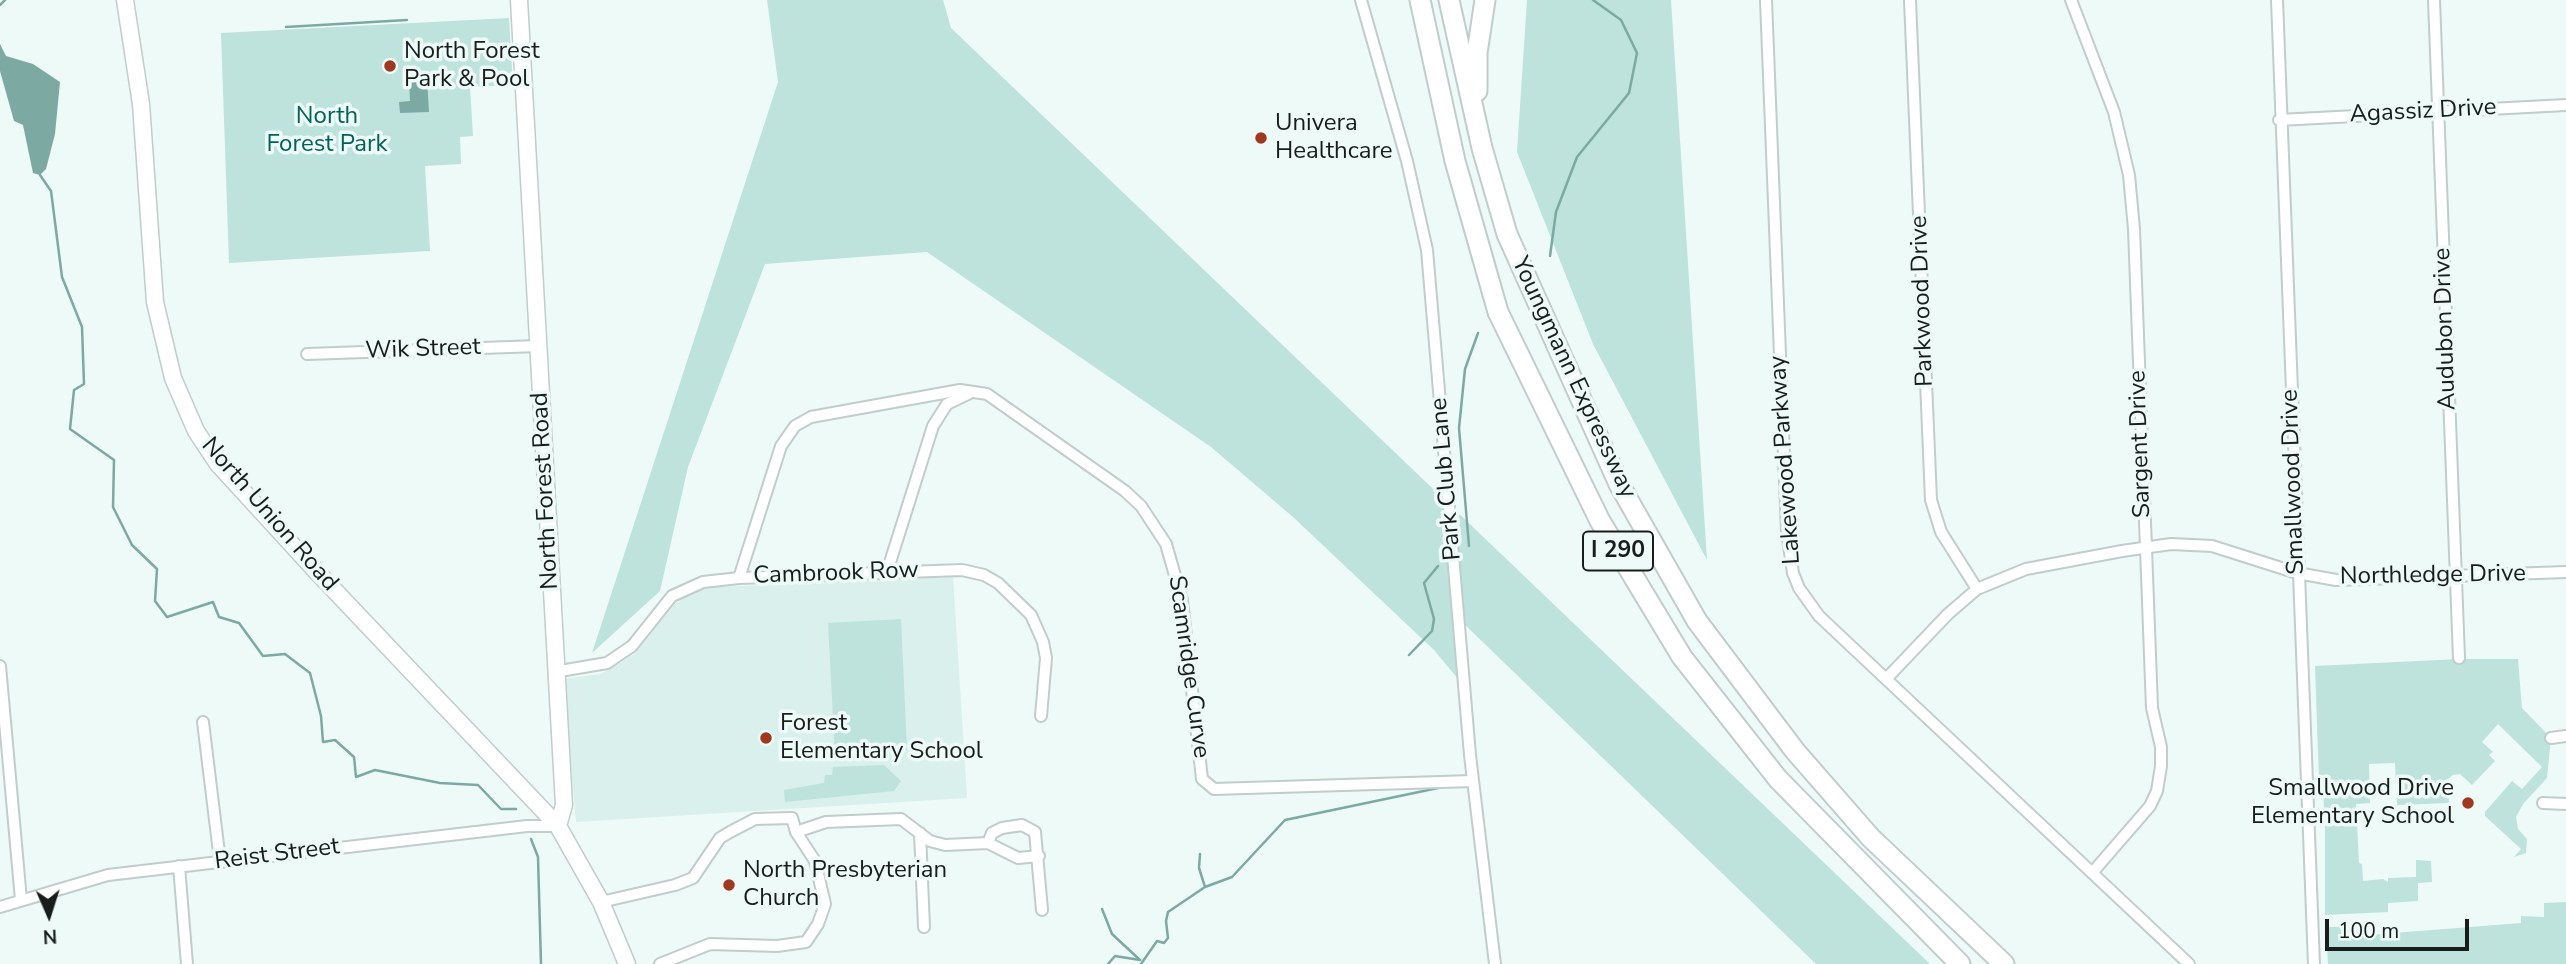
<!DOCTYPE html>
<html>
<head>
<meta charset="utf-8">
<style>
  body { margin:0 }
  #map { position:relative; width:2566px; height:964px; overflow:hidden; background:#edfaf8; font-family:"Nunito Sans",sans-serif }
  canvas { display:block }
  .north { position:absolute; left:14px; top:880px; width:70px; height:70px; -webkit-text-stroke:5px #edfaf8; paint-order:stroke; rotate:177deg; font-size:19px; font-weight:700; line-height:28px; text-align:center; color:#181d1c }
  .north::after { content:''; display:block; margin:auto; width:24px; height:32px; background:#181d1c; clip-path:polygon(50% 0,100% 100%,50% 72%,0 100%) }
  .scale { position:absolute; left:2325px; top:919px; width:144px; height:32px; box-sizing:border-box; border:4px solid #181d1c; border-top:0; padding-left:9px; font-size:21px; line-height:24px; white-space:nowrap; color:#181d1c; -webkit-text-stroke:5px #edfaf8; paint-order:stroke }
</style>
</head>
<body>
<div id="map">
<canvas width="2566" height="964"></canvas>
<div class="north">N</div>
<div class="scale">100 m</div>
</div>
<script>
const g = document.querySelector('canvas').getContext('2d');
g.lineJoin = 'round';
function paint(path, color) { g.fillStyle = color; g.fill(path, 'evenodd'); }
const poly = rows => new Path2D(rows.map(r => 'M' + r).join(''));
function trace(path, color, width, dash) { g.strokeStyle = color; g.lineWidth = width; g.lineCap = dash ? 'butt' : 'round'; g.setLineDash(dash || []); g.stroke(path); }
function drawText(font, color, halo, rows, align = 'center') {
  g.font = font + ' "Nunito Sans",sans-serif'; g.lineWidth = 7; g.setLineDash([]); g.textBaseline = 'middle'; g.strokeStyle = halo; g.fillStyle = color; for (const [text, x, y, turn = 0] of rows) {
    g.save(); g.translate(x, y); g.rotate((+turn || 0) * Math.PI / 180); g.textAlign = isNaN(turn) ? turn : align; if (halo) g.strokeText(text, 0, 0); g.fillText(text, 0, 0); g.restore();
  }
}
const built = poly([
  [953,577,967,798,576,822,564,679,601,674,620,663,636,652,674,605,692,592,716,587]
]);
const green = poly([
  [767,0,943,0,951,28,1930,964,1816,964,1460,620,1464,686,1434,650,1293,517,1211,447,927,252,765,264,688,467,660,591,592,653,778,82],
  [1527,0,1671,0,1707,560,1593,344,1517,152],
  [509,18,513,85,470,87,473,136,460,137,461,164,425,166,430,251,229,263,221,33],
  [901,619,907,750,835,754,828,623],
  [2459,659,2518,659,2522,708,2551,738,2547,778,2523,804,2516,817,2518,829,2527,839,2526,853,2514,857,2521,849,2485,816,2485,812,2512,781,2522,789,2542,767,2498,724,2482,742,2493,752,2489,755,2495,761,2472,785,2460,774,2453,775,2444,782,2449,787,2449,803,2397,805,2395,763,2369,764,2370,803,2356,804,2359,863,2362,864,2363,881,2383,879,2388,882,2388,878,2416,877,2416,860,2431,861,2432,882,2418,883,2418,901,2388,903,2388,912,2325,915,2325,828,2323,787,2319,780,2315,666],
  [884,765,901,781,894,791,785,802,784,790,824,783,825,775,832,775,833,767],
  [2566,902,2566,964,2328,964,2326,927,2341,927,2342,937,2521,923,2521,916,2544,917,2544,903]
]);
const water = poly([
  [0,44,6,56,33,64,60,82,55,134,46,169,40,175,33,173,23,125,14,121,0,71],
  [427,79,429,112,400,113,399,102,410,101,409,80]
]);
const stream = poly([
  [0,5,5,0],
  [286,27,407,20],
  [40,175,51,191,62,277,82,327,84,384,74,390,70,429,114,460,113,507,132,545,157,569,155,601,167,617,213,602,219,617,239,623,263,656,285,654,310,673,321,716,323,742,335,740,354,757,356,777,375,770,440,783,478,785,501,809,516,809],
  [1550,256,1556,212,1577,157,1629,93,1637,53,1621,20,1593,0],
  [1469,546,1459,428,1465,369,1478,333],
  [1409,655,1432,631,1434,619,1424,583,1438,566],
  [531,839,538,857,541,964],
  [1200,854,1199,868,1205,887],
  [1102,909,1112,934,1140,960],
  [1108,964,1115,956,1140,960],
  [1141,964,1157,941,1164,943,1168,938,1166,921,1168,912,1205,887,1232,877,1285,820,1438,788]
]);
const street = poly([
  [1361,0,1407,161,1427,250,1470,755,1495,964],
  [1766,0,1787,532,1793,573,1799,588,1819,616,2189,964],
  [1910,0,1931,500,1941,532,1977,589],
  [2071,0,2114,112,2129,175,2134,229,2152,708,2161,747,2161,766,2157,791,2150,806,2092,873],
  [2277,0,2314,964],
  [2434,0,2459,658],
  [2279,120,2566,105],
  [307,354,539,346],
  [887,572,933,426,947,404,968,394],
  [739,578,781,446,795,426,811,417,960,390,987,394,1125,491,1141,506,1166,544,1182,600,1202,779,1214,789,1473,781],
  [0,666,21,900],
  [554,672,607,663,632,646,672,596,703,582,739,578,962,570,984,575,998,583,1031,615,1043,642,1046,658,1041,716],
  [1886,679,1948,614,1977,589,2026,569,2122,551,2171,544,2212,546,2297,573,2336,580,2566,572],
  [203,722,220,861],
  [2551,738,2566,736],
  [2543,803,2566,804],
  [796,832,826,822,901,819,930,841,945,845,988,843,1018,858,1039,856],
  [920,833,924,927],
  [988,843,992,833,1002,828,1022,825,1035,832,1042,910],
  [179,866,187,964],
  [601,902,675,885,693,878,720,838,730,832,755,819,792,818,796,832,815,861,825,904,818,924,806,942,777,946,710,944,660,964],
  [0,907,108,875,527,826,558,826]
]);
const secondary = poly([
  [125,0,141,104,155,302,173,378,196,431,218,464,317,572,558,826,601,902,627,964],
  [519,0,564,805,558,826]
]);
const highway = poly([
  [1420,0,1455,161,1498,312,1600,521,1682,657,1778,779,1960,964],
  [1449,0,1482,148,1507,234,1619,484,1697,621,1795,751,1871,838,2004,964],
  [1477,91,1477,53,1485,0]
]);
const markers = [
  [390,66,7,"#a0381f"],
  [1261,138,7,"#a0381f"],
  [766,738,7,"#a0381f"],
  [2468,803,7,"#a0381f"],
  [729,885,7,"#a0381f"]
];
const shields = [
  [1618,551,70]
];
const shieldNames = [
  ["I 290",1618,551]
];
const poiNames = [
  ["North Forest",404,52],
  ["Park & Pool",404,80],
  ["Univera",1275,124],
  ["Healthcare",1275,152],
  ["Forest",780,724],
  ["Elementary School",780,752],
  ["Smallwood Drive",2454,789,"right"],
  ["Elementary School",2454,817,"right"],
  ["North Presbyterian",743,871],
  ["Church",743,899]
];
const streetNames = [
  ["Agassiz Drive",2423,112,-3],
  ["Parkwood Drive",1923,301,-92],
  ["Audubon Drive",2446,329,-92],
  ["Wik Street",423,350,-2],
  ["Youngmann Expressway",1573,378,65],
  ["Sargent Drive",2141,444,-92],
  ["Lakewood Parkway",1786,460,-94],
  ["Park Club Lane",1447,479,-95],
  ["Smallwood Drive",2294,482,-92],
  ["North Forest Road",546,491,-93],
  ["North Union Road",269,515,49],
  ["Cambrook Row",836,574,-2],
  ["Northledge Drive",2433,576,-1],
  ["Scamridge Curve",1188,667,82],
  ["Reist Street",277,855,-7]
];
const parkNames = [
  ["North",327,117],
  ["Forest Park",327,145]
];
paint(built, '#d9f0ec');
paint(green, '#bde3dc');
paint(water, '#7da9a3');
trace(stream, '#7da9a3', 2.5);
trace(street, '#c0cdcb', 14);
trace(secondary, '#c0cdcb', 19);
trace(highway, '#c0cdcb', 23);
trace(street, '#fff', 10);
trace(secondary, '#fff', 16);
trace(highway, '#fff', 19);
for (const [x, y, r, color] of markers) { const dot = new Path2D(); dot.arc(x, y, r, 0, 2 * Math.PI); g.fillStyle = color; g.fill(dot); trace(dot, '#edfaf8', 2.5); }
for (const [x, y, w] of shields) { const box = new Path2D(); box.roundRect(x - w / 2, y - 19.5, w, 39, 5); g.fillStyle = '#edfaf8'; g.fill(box); trace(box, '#181d1c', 2); }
drawText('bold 23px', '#181d1c', null, shieldNames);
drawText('24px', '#181d1c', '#edfaf8', poiNames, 'left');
drawText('24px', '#181d1c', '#edfaf8', streetNames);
drawText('24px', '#006259', '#edfaf8', parkNames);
</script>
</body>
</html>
